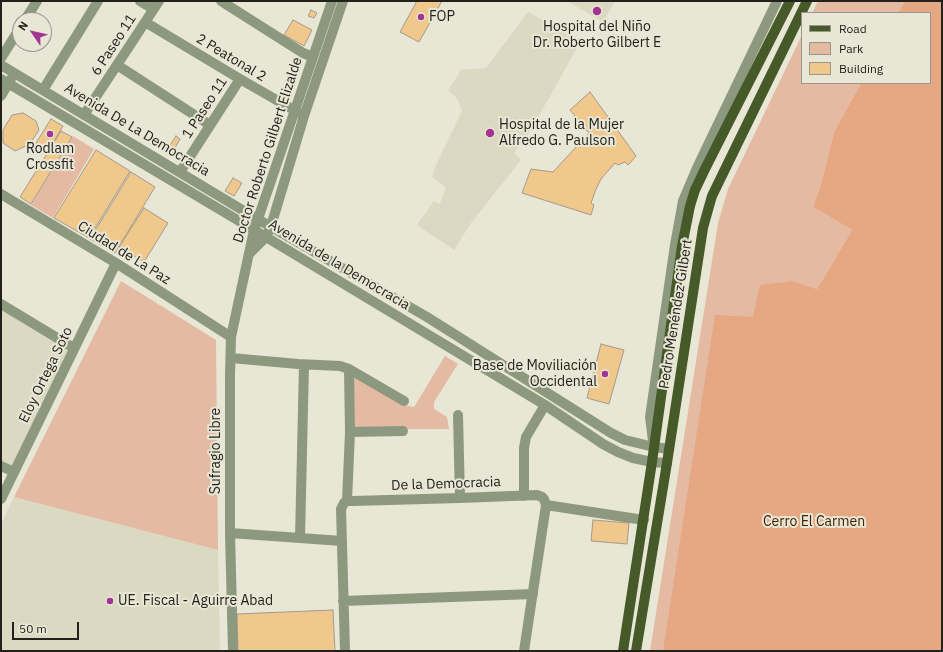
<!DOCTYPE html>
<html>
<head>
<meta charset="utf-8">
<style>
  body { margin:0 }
  #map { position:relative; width:943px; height:652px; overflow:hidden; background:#e8e6d5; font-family:"IBM Plex Sans",sans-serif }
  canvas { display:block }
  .frame { position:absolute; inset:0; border:2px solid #22211b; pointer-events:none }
  .legend { position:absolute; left:801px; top:12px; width:130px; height:72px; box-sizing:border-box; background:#e8e6d5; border:1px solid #99978b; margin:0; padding:5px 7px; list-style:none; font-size:12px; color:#22211b }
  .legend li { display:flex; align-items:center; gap:8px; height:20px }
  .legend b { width:20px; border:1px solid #99978b }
  .north { position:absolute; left:12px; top:12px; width:40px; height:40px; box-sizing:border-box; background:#e8e6d5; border:1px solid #99978b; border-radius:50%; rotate:304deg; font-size:11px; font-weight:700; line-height:16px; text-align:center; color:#22211b }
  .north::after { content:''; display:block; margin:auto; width:14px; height:18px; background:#a23493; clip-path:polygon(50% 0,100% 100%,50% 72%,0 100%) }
  .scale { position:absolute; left:12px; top:622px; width:67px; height:18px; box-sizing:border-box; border:2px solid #22211b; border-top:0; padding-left:5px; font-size:12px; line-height:14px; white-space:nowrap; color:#22211b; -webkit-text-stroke:3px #e8e6d5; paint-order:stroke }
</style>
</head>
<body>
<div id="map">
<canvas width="943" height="652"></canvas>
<div class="frame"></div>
<ul class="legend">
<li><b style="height:5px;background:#455929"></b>Road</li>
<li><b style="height:11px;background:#e4baa2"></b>Park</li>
<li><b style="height:11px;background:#f1c88c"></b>Building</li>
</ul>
<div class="north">N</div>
<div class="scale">50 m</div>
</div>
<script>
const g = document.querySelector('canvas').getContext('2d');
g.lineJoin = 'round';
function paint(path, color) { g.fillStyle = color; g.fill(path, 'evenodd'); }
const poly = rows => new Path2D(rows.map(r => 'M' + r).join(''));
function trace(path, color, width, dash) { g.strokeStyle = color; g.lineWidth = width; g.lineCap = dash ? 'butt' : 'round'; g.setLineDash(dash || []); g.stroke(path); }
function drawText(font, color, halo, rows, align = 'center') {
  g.font = font + ' "IBM Plex Sans",sans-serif'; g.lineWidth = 4; g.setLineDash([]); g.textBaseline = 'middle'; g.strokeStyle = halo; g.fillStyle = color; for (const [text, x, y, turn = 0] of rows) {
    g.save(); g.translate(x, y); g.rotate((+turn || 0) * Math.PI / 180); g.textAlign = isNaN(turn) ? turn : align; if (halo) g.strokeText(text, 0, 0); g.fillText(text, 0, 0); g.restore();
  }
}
const built = poly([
  [567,1,615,1,603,22],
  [528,12,581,41,528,135,514,153,521,160,471,223,454,250,417,225,434,201,440,204,446,187,432,177,436,165,462,111,457,98,448,91,461,70,486,68],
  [1,305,74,348,15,468,1,461],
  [14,497,218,550,220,651,1,651,1,524]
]);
const green = poly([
  [818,1,905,1,898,13,812,13],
  [802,35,802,83,861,83,834,132,821,184,813,207,852,230,817,289,793,281,753,317,663,651,650,651,718,223,728,189],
  [73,136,94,149,53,218,31,205],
  [121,281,216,340,218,550,14,497],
  [445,356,458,364,434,402,434,409,447,417,449,429,354,429,354,374,404,405,414,407]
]);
const forest = poly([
  [905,1,942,1,942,651,663,651,715,315,753,317,760,285,793,281,817,289,852,230,813,207,821,184,834,132,861,83,930,83,930,13,898,13]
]);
const building = poly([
  [417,1,442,1,419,42,400,32,417,1],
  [311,10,317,13,314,18,308,16,311,10],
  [293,20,312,30,304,46,284,35,293,20],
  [288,76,294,79,291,86,285,83,288,76],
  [590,92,636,156,628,165,625,162,618,165,615,163,601,179,596,189,591,203,594,205,591,215,522,193,531,169,553,172,589,133,570,110,590,92],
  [23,113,36,121,39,130,30,144,15,151,3,143,3,130,12,115,23,113],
  [51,119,63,126,49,150,36,143,51,119],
  [61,131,72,137,31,204,20,197,61,131],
  [176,136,180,139,172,153,167,150,176,136],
  [96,150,130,171,89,238,54,218,96,150],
  [131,172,155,187,115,253,90,239,131,172],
  [233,178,242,183,234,196,225,191,233,178],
  [144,208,168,223,144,262,119,247,144,208],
  [601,344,624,350,609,404,587,398,601,344],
  [593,520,629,523,627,544,591,541,593,520],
  [333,610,335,651,238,651,237,614,333,610]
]);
const minor = poly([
  [140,1,153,9],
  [221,1,303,53,313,57],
  [25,20,37,1],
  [145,22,240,79,299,113],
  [1,58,20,28],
  [1,65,254,217,427,317,611,433,625,440,654,447,669,449],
  [117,65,210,125],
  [1,79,266,237,545,405,603,444,618,452,633,458,652,462,667,463],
  [43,90,98,1],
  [1,96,11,79],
  [84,115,159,1],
  [180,172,240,79],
  [1,194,116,263,231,337],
  [249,254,266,237,271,226,304,116,343,1],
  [1,304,74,348],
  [231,358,298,364,340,366,349,369,404,401],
  [458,415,460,498],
  [350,432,403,431],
  [653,441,650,417,675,245,683,201,697,168,777,1],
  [1,466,14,472],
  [524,496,524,448,526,437,545,405],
  [1,499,116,263],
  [347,501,350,432,349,369],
  [546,505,644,520],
  [230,533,342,541],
  [300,538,304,365],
  [343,601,533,594],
  [233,651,230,533,230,374,231,337,254,230,258,219,332,1],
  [345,651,341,509,344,503,347,501,353,501,460,498,537,495,542,497,544,499,546,505,524,651]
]);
const major = poly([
  [623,651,652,462,682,246,690,206,695,190,704,171,790,1],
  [636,651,667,463,703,228,708,210,712,196,807,1]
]);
const markers = [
  [597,11,5,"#a23493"],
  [421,17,4,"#a23493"],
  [490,133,5,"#a23493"],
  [50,134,4,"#a23493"],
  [605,374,4,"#a23493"],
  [110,601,4,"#a23493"]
];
const poiNames = [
  ["FOP",429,17],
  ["Hospital del Niño",597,27,"center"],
  ["Dr. Roberto Gilbert E",597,43,"center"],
  ["Hospital de la Mujer",499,125],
  ["Alfredo G. Paulson",499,141],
  ["Rodlam",50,149,"center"],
  ["Crossfit",50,165,"center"],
  ["Base de Moviliación",597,366,"right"],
  ["Occidental",597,382,"right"],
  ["UE. Fiscal - Aguirre Abad",118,601]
];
const streetNames = [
  ["6 Paseo 11",114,45,-57],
  ["2 Peatonal 2",231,58,31],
  ["1 Paseo 11",205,108,-57],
  ["Avenida De La Democracia",137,130,31],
  ["Doctor Roberto Gilbert Elizalde",268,150,-72],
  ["Ciudad de La Paz",124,253,32],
  ["Avenida de la Democracia",339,265,31],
  ["Pedro Menéndez Gilbert",676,314,-81],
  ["Eloy Ortega Soto",46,375,-64],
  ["Sufragio Libre",216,451,-90],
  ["De la Democracia",446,484,-2]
];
const parkNames = [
  ["Cerro El Carmen",814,522]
];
paint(built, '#dcd9c2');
paint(green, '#e4baa2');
paint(forest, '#e6a783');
paint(building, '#f1c88c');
trace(building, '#a49a8c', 1);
trace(minor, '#8c997e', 10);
trace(major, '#455929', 10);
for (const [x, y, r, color] of markers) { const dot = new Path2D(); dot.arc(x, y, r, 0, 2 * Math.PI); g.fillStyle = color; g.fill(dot); trace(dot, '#e8e6d5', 1.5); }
drawText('14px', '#22211b', '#e8e6d5', poiNames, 'left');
drawText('14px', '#22211b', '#e8e6d5', streetNames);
drawText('14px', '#482004', '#e8e6d5', parkNames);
</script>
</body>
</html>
